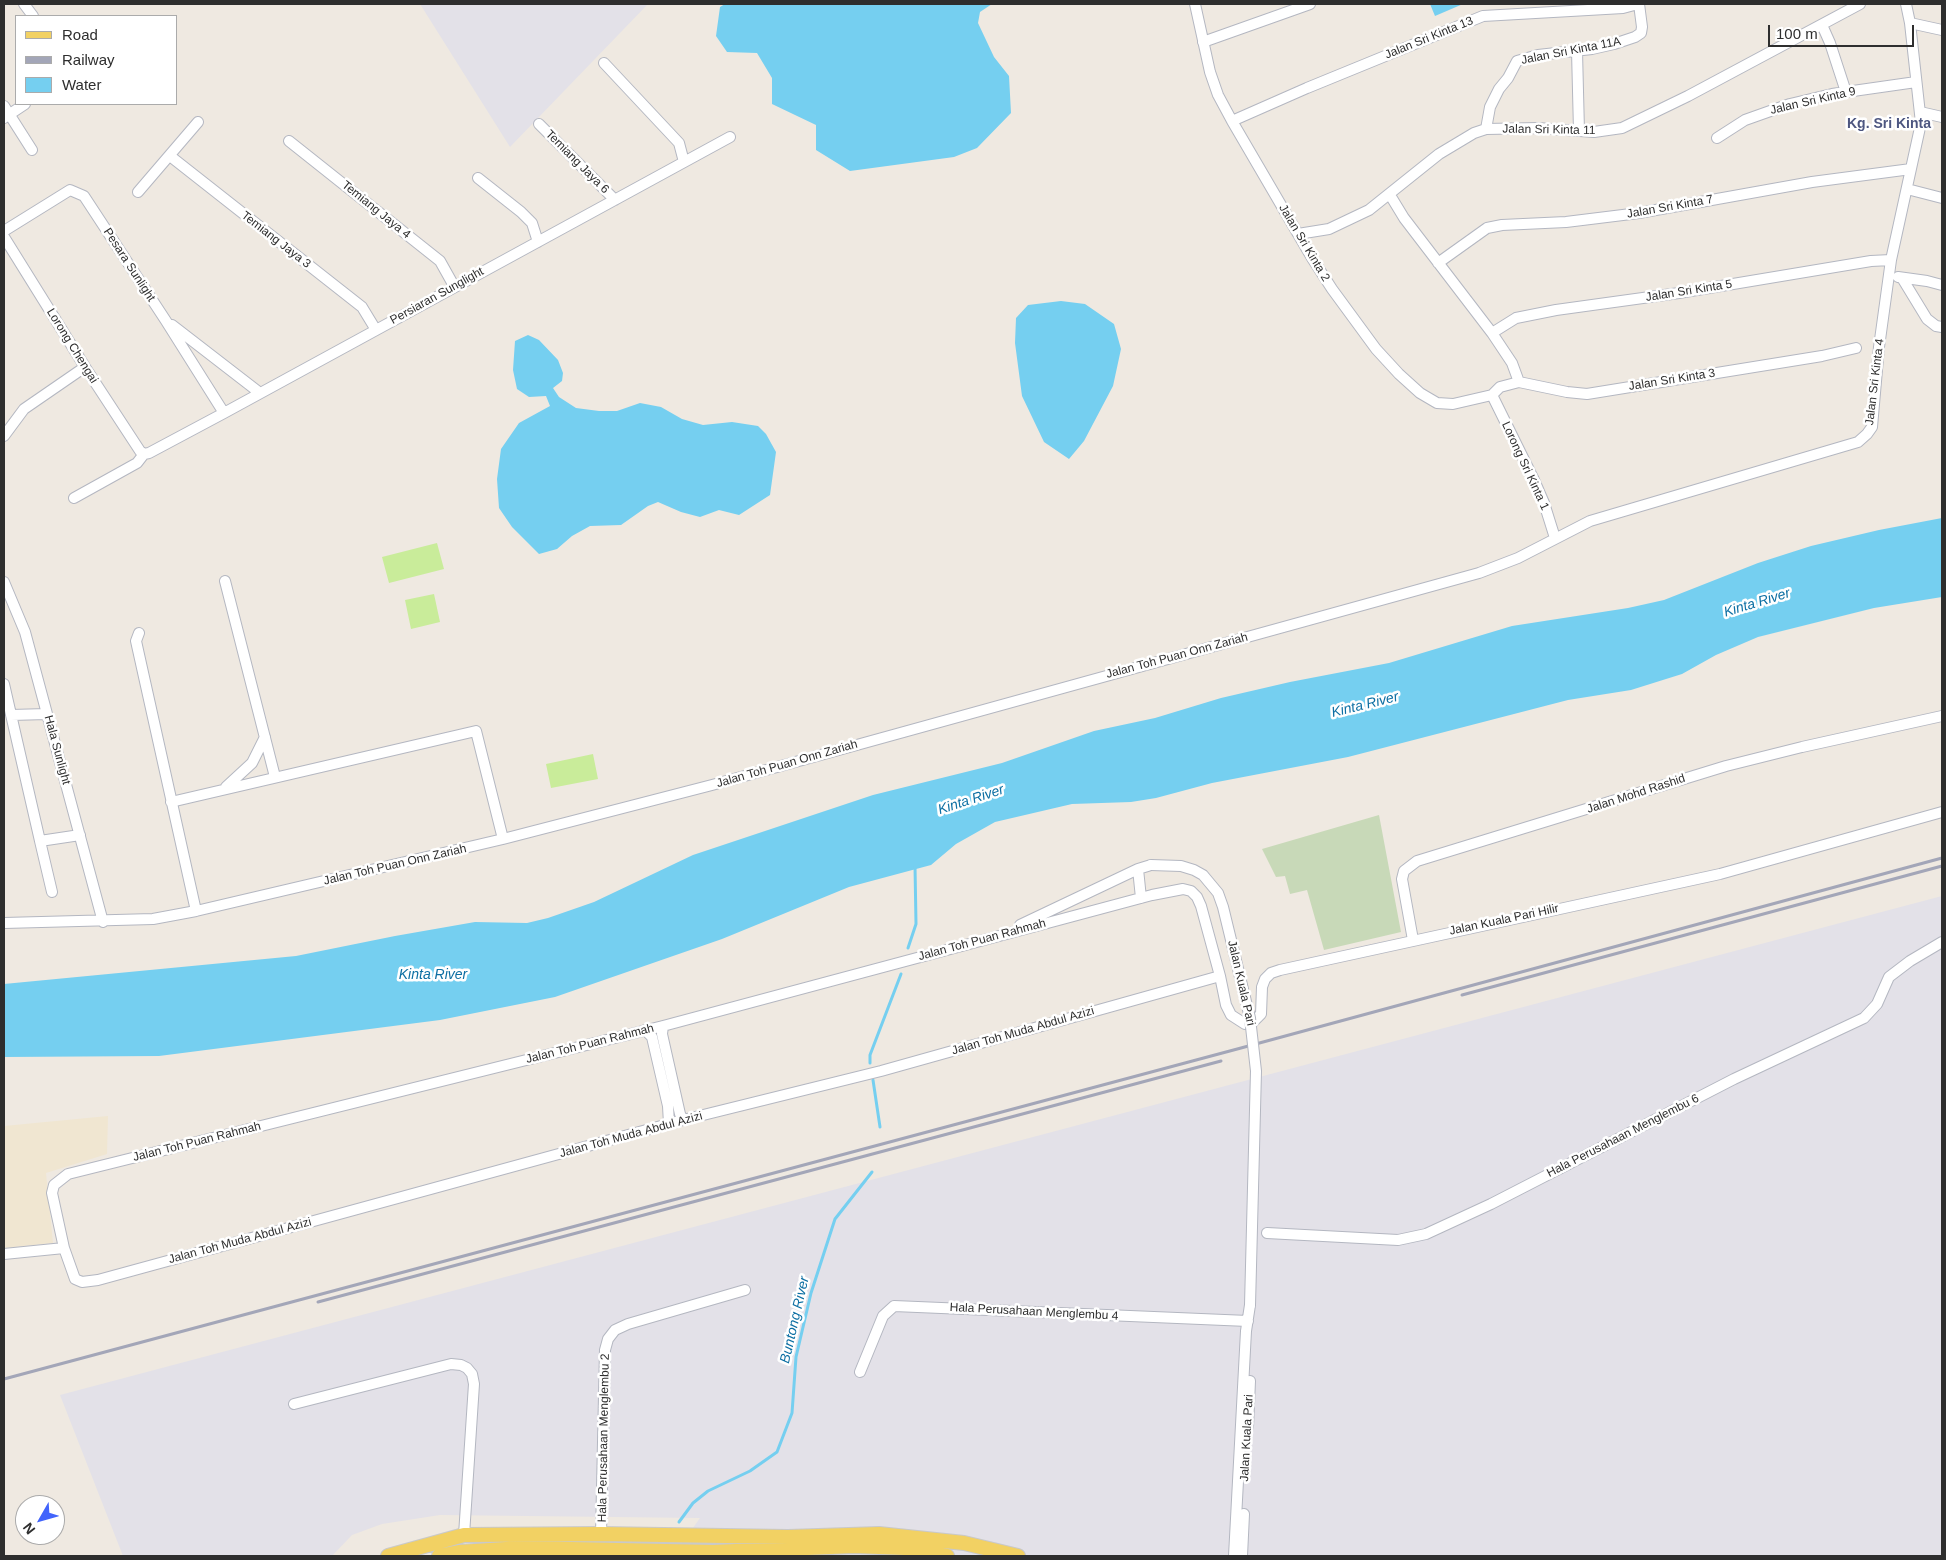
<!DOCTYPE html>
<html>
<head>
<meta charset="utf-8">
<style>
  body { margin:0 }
  #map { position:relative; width:1946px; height:1560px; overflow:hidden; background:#efe9e1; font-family:Arial,sans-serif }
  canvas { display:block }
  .frame { position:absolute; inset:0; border:5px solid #2e2e2e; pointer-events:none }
  .legend { position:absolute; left:15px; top:15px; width:162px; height:90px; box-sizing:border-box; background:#fff; border:1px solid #ababab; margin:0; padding:6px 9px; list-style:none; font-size:15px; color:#2e2e2e }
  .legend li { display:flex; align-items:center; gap:10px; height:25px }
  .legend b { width:25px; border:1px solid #ababab }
  .north { position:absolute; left:15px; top:1495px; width:50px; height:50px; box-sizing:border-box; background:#fff; border:1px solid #ababab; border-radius:50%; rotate:232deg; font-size:14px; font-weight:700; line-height:20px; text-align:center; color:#2e2e2e }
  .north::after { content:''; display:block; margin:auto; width:18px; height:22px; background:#4264fb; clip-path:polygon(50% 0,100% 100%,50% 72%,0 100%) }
  .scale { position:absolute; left:1768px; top:25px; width:146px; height:22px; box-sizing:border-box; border:2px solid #2e2e2e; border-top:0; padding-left:6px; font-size:15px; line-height:18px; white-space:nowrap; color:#2e2e2e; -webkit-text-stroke:4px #fff; paint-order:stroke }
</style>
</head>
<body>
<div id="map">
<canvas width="1946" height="1560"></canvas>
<div class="frame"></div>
<ul class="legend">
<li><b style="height:6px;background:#f2d163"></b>Road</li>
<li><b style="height:6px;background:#a3a6b8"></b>Railway</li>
<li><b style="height:14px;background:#75cff0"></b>Water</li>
</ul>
<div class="north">N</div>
<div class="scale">100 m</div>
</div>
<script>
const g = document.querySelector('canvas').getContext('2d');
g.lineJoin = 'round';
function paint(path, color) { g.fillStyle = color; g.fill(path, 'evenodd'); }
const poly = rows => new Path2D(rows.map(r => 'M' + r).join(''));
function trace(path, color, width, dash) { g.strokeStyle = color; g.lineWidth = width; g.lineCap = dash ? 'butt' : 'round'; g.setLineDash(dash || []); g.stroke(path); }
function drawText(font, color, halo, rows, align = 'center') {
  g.font = font + ' Arial,sans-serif'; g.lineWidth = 5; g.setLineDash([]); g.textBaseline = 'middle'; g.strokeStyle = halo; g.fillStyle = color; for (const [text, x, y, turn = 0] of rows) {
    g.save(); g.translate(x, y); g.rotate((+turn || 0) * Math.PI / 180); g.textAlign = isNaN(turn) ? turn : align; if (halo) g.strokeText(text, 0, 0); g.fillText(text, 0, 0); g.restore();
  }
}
const industrial = poly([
  [420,4,648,4,510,147],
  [1942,896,1942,1556,673,1556,700,1518,440,1515,382,1524,352,1535,332,1556,123,1556,60,1395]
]);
const education = poly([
  [108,1116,107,1154,46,1173,53,1243,4,1248,4,1126]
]);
const cemetery = poly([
  [1379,815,1401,932,1324,950,1307,890,1290,894,1285,876,1276,877,1262,849]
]);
const pitch = poly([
  [437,543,444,569,389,583,382,557],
  [434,594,440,622,411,629,405,600],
  [593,754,598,779,551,788,546,764]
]);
const water = poly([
  [725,4,992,4,980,12,978,23,994,57,1009,76,1011,113,977,148,954,157,850,171,816,150,816,125,772,104,772,78,757,53,727,52,716,36,720,7],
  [1430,4,1463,4,1435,16],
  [1061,301,1085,304,1114,324,1121,349,1113,386,1084,441,1069,459,1044,442,1022,396,1015,343,1016,318,1028,305],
  [528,335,539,340,558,360,563,373,562,381,553,388,559,397,576,408,599,411,617,411,640,403,661,407,682,419,703,425,732,422,758,426,766,434,776,452,770,495,739,515,719,510,700,517,681,512,658,502,648,506,621,525,590,526,572,536,557,549,539,554,512,527,499,508,497,479,501,449,519,423,550,406,546,396,529,397,517,389,513,370,515,341],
  [1942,518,1942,597,1874,608,1758,637,1716,655,1682,674,1631,690,1568,700,1348,757,1212,783,1156,798,1131,802,1072,804,995,822,956,844,931,865,849,887,722,939,555,997,440,1020,159,1056,4,1057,4,984,296,956,395,936,475,922,527,923,548,918,594,902,693,855,873,795,1002,763,1094,731,1155,718,1221,698,1290,682,1389,663,1512,626,1628,608,1664,600,1758,563,1811,546,1879,530]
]);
const stream = poly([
  [908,948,916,924,915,866],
  [870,1063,870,1055,901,974],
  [873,1080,880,1127],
  [679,1522,693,1503,708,1491,750,1471,777,1452,792,1413,796,1357,811,1293,835,1219,872,1172]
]);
const minor = poly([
  [24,4,33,16],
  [1195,4,1210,72,1218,95,1232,121,1312,258,1332,289,1376,349,1399,374,1420,393,1437,403,1453,404,1492,395],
  [1910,23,1942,30],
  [1822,25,1830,43,1846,92],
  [1203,42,1310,4],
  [1577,51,1579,131],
  [604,63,679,143,684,162],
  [4,106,32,150],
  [1920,112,1942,117],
  [4,118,25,104],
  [1232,121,1307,88,1483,16,1623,8,1638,4],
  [539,124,615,200],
  [1486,129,1490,107,1499,89,1508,78,1517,61,1538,55,1592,49,1614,44,1635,37,1641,33,1642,27,1639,4],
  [1717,138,1745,120,1790,104,1832,94,1916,82],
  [289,141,440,261,454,286],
  [170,156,362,307,376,330],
  [478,178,521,212,532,223,538,242],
  [1907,189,1942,198],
  [138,192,198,122],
  [1390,195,1404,218,1492,333,1512,363,1519,382],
  [4,231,70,190,84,196,166,321,224,413],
  [1298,234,1329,229,1369,210,1439,154,1474,133,1486,129,1538,128,1594,132,1622,128,1688,96,1860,4],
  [4,237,85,367,140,451,144,454],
  [1438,263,1487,228,1502,225,1566,222,1639,213,1812,182,1911,169],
  [1898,277,1927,281,1942,285],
  [1902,278,1927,319,1936,326,1942,327],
  [172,325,260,393],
  [1492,333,1516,318,1556,310,1679,293,1871,261,1891,260],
  [1492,395,1500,387,1519,382,1567,392,1587,394,1822,356,1856,348],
  [1492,395,1534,480,1544,503,1555,538],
  [4,436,24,409,85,367],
  [144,454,149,453,224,413,730,137],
  [74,498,137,463,144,454],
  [225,581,275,777],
  [4,582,25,632,103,922],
  [139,633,136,641,196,911],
  [4,684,40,841],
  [11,715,47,714],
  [226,787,252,763,265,737],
  [171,802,476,731,503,839],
  [1138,869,1141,898],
  [52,892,40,841,80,835],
  [4,923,153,919,196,911,503,839,712,785,1479,573,1518,558,1590,521,1858,442,1867,434,1872,427,1879,347,1891,260,1921,123,1910,23,1906,4],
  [1020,925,1138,869,1151,865],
  [1413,940,1402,879,1404,871,1417,861,1726,766,1802,747,1942,716],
  [1220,976,881,1071,683,1120,98,1280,82,1282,75,1279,64,1248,52,1193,54,1185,68,1174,663,1026,1152,895,1183,889,1191,891,1197,897,1201,906,1220,976,1226,1005,1231,1015,1245,1024,1252,1023,1261,1014,1262,987,1265,979,1271,973,1280,970,1720,874,1942,812],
  [663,1026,662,1034,680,1114,683,1120],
  [645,1030,652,1037,668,1106,669,1124],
  [1267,1233,1398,1240,1426,1234,1491,1204,1734,1079,1864,1018,1877,1004,1889,977,1910,961,1942,942],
  [4,1254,64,1248],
  [860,1372,883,1316,894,1306,1248,1321],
  [294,1404,451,1364,461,1365,467,1368,472,1374,474,1384,464,1535],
  [1248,1427,1250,1381],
  [601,1534,605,1350,608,1339,615,1330,628,1324,745,1290],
  [1234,1556,1246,1331,1250,1305],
  [1242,1556,1244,1514]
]);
const major = poly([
  [388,1556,464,1535,601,1534,788,1537,879,1534,964,1543,1018,1556],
  [439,1556,459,1552,522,1548,713,1552,854,1546,905,1548,947,1556]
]);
const rail = poly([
  [1462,995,1942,866],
  [318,1302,1221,1061],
  [4,1379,1241,1048,1942,858]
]);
const minorBridge = poly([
  [1151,865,1181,866,1194,870,1203,875,1218,893,1223,907,1250,1018,1256,1071,1250,1305]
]);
const streetNames = [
  ["Jalan Sri Kinta 13",1429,38,-22],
  ["Jalan Sri Kinta 11A",1571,51,-11],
  ["Jalan Sri Kinta 9",1813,101,-13],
  ["Jalan Sri Kinta 11",1549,130,1],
  ["Temiang Jaya 6",577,162,45],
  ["Jalan Sri Kinta 7",1670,207,-10],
  ["Temiang Jaya 4",376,210,39],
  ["Temiang Jaya 3",276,240,38],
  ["Jalan Sri Kinta 2",1304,243,59],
  ["Pesara Sunlight",129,265,57],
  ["Jalan Sri Kinta 5",1689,291,-9],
  ["Persiaran Sunglight",437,296,-29],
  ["Lorong Chengai",72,346,58],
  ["Jalan Sri Kinta 3",1672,380,-9],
  ["Jalan Sri Kinta 4",1875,382,-83],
  ["Lorong Sri Kinta 1",1525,466,65],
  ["Jalan Toh Puan Onn Zariah",1177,656,-15],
  ["Hala Sunlight",57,750,75],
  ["Jalan Toh Puan Onn Zariah",787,764,-16],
  ["Jalan Mohd Rashid",1636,794,-18],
  ["Jalan Toh Puan Onn Zariah",395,865,-13],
  ["Jalan Kuala Pari Hilir",1504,920,-12],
  ["Jalan Toh Puan Rahmah",982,940,-15],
  ["Jalan Kuala Pari",1241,983,77],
  ["Jalan Toh Muda Abdul Azizi",1023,1031,-16],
  ["Jalan Toh Puan Rahmah",590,1044,-14],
  ["Jalan Toh Muda Abdul Azizi",631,1135,-15],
  ["Hala Perusahaan Menglembu 6",1623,1136,-27],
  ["Jalan Toh Puan Rahmah",197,1142,-14],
  ["Jalan Toh Muda Abdul Azizi",240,1241,-15],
  ["Hala Perusahaan Menglembu 4",1034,1312,3],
  ["Hala Perusahaan Menglembu 2",604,1438,-89],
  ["Jalan Kuala Pari",1247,1438,-87]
];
const neighbourhoodNames = [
  ["Kg. Sri Kinta",1889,124]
];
const waterNames = [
  ["Kinta River",1757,603,-17],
  ["Kinta River",1365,705,-14],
  ["Kinta River",971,800,-18],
  ["Kinta River",433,975],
  ["Buntong River",795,1320,-77]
];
paint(industrial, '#e3e1e8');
paint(education, '#f0e6d1');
paint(cemetery, '#c8d9b8');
paint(pitch, '#c9ec9a');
paint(water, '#75cff0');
trace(stream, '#75cff0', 3);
trace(minor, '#b4b7c1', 12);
trace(major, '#c9c9c9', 16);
trace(minor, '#fff', 10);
trace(major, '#f2d163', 14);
trace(rail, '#a3a6b8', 3);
trace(minorBridge, '#b4b7c1', 12, []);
trace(minorBridge, '#fff', 10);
drawText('12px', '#2e2e2e', '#fff', streetNames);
drawText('bold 14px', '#4d5680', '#fff', neighbourhoodNames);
drawText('italic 14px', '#0d6fa3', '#fff', waterNames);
</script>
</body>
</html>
